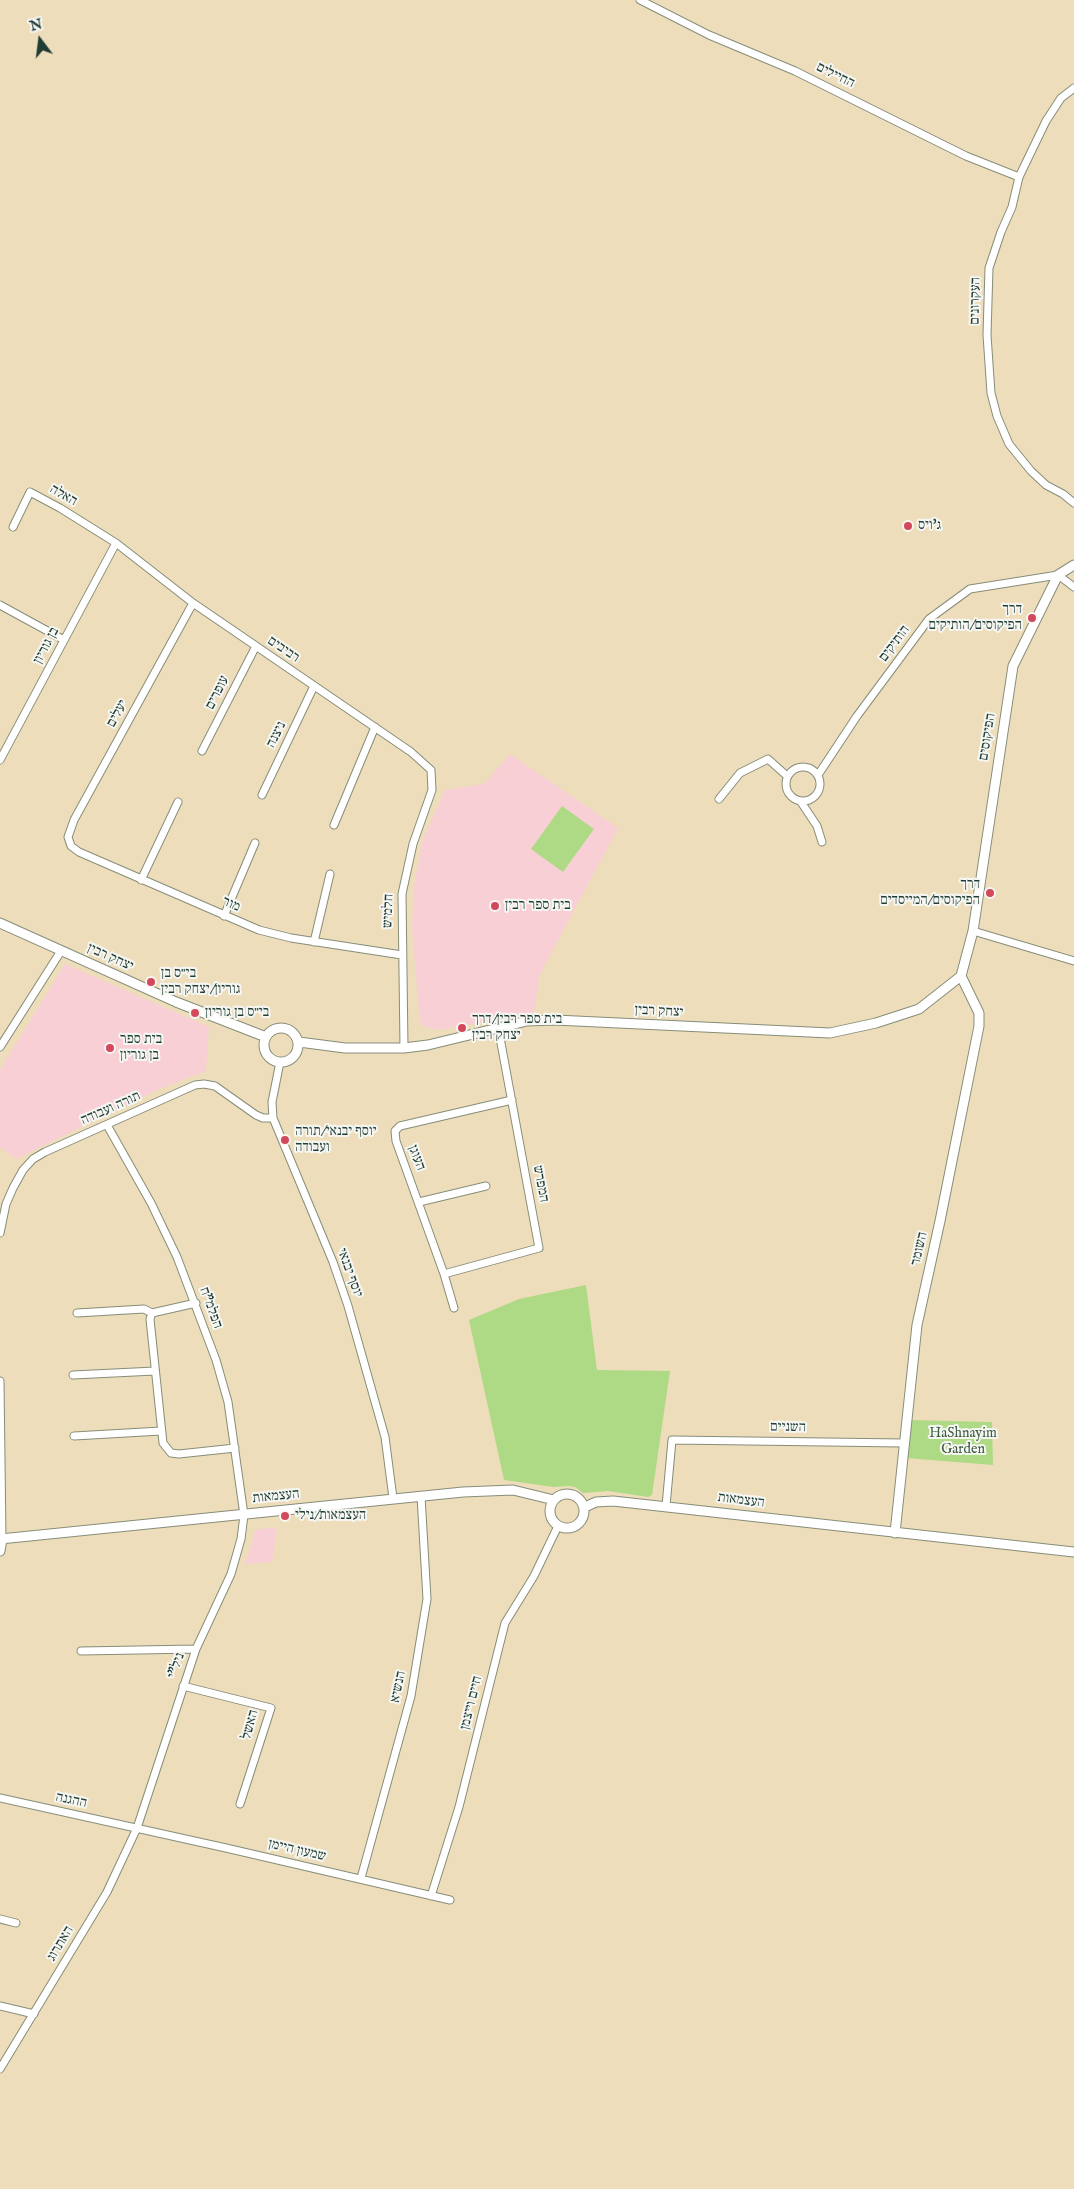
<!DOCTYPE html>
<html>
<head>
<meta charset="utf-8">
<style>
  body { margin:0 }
  #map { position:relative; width:1074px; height:2189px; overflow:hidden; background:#edb; font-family:"IM FELL English",serif }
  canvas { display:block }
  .north { position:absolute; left:15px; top:15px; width:50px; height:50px; -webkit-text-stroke:4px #f6f6f2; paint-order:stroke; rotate:345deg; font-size:14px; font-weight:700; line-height:20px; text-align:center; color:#1f3d34 }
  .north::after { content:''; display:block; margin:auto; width:18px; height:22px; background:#1f3d34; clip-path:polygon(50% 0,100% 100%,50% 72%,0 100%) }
</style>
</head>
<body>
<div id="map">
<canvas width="1074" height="2189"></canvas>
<div class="north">N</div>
</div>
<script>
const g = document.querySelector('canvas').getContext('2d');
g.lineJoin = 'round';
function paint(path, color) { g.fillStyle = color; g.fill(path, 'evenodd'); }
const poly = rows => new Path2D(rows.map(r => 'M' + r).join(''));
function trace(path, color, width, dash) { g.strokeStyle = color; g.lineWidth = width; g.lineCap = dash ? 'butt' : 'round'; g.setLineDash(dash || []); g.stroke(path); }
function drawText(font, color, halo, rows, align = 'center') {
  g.font = font + ' "IM FELL English","Frank Ruhl Libre",serif'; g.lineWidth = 4; g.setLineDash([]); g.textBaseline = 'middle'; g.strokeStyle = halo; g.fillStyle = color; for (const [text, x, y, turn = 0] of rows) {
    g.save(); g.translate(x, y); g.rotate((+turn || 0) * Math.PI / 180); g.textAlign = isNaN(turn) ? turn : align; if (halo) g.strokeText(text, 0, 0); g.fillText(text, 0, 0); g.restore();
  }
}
const built = poly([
  [510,754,618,828,539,976,534,1014,437,1030,426,1027,420,1023,412,928,414,885,423,839,445,790,484,784],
  [65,964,209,1027,206,1071,157,1090,16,1159,0,1148,0,1070],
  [265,1528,277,1529,272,1562,245,1564,256,1530]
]);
const green = poly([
  [562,806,594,829,563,872,531,849],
  [586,1285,597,1370,670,1371,652,1495,648,1497,608,1491,583,1493,575,1487,568,1486,553,1487,504,1480,469,1320,519,1299],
  [910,1420,992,1422,993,1465,906,1458]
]);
const minor = poly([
  [640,0,709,35,795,71,966,156,1019,177],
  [1074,88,1061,98,1046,121,1019,177,1012,207,1001,232,989,268,987,335,991,393,997,416,1009,444,1031,471,1046,485,1063,494,1074,503],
  [13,527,30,492,60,508,116,543,193,603,411,752,431,770,432,790,413,844,402,894,404,1048],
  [193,603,74,820,68,837,71,846,79,852,259,930,291,938,402,955],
  [0,605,64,640],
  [202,751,256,646],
  [0,760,116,543],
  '786 784a17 17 0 1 1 34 0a17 17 0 1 1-34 0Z',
  [818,775,857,716,929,619,970,589,1058,575,1074,587],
  [262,795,314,686],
  [719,799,740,773,768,759,787,776],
  [801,802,817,826,822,842],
  [334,825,375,727],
  [141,880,178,802],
  [224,916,255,843],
  [973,931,1074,961],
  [314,942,330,874],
  [0,1047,61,951],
  [280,1062,272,1102,273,1118,333,1262,348,1306,385,1437,393,1498],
  [419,1202,486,1186],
  [0,1233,6,1204,13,1188,23,1170,33,1159,45,1152,195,1085,204,1084,215,1086,256,1115,263,1118,273,1118],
  [444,1274,539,1248,498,1027],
  [196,1303,152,1313,150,1319,163,1443,171,1453,179,1454,235,1448],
  [454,1308,444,1274,396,1141,395,1131,400,1126,512,1100],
  [77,1313,144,1309,152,1313],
  [73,1375,155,1371],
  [0,1381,2,1539],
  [74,1436,161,1431],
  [666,1506,672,1440,903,1443],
  [81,1651,196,1649],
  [183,1686,271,1708,240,1804],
  [0,1798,226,1848,450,1900],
  [361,1878,411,1696,427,1599,421,1496],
  [431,1896,459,1807,505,1623,534,1576,558,1526],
  [0,1919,16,1923],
  [0,2006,34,2014],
  [0,2069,107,1892,137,1828,196,1649,231,1574,241,1539,244,1515,228,1402,216,1360,177,1257,151,1203,107,1125]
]);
const tertiary = poly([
  [0,923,176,1002,266,1037],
  '264 1045a17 17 0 1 1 34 0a17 17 0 1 1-34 0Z',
  [299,1042,345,1048,404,1048,428,1045,527,1021,555,1020,830,1033,876,1023,919,1009,961,976,973,931,1013,666,1058,575,1074,565],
  '550 1511a17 17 0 1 1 34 0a17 17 0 1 1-34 0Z',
  [585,1507,596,1502,613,1501,1074,1552],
  [895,1533,917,1325,940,1221,979,1026,979,1013,961,976],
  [0,1539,463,1492,513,1490,554,1500],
  [0,1551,2,1539]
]);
const markers = [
  [908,526,5,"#d1495b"],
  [1032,618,5,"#d1495b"],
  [990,893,5,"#d1495b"],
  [495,906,5,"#d1495b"],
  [151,982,5,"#d1495b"],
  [195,1013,5,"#d1495b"],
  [462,1028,5,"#d1495b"],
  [110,1048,5,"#d1495b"],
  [285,1140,5,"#d1495b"],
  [285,1516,5,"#d1495b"]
];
const streetNames = [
  ["החיילים",835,76,26],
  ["העקרונים",976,301,-89],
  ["האלה",63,496,30],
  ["הותיקים",895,644,-53],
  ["בן גוריון",47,646,-62],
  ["רביבים",283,650,34],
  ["עופרים",218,693,-63],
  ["יעלים",118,714,-61],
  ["ניצנה",277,735,-64],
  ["הפיקוסים",988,737,-81],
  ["מור",231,905,23],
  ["חלמיש",389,911,-88],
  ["יצחק רבין",110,958,24],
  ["יצחק רבין",659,1012,3],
  ["תורה ועבודה",111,1109,-24],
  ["העוגן",416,1158,69],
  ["המפרש",540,1184,79],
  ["השומר",920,1249,-77],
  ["יוסף יבנאי",349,1273,70],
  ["הפלמ\"ח",210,1308,70],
  ["השניים",788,1428,1],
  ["העצמאות",276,1497,-6],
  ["העצמאות",741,1501,7],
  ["ניל\"י",177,1666,-70],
  ["הנשיא",399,1687,-78],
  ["חיים וייצמן",472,1703,-76],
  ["האשל",251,1725,-75],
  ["ההגנה",71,1801,12],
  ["שמעון היימן",297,1851,13],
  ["האתרוג",61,1944,-59]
];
const poiNames = [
  ["ג'ויס",918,526],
  ["דרך",1022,610,"right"],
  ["הפיקוסים/הותיקים",1022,626,"right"],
  ["דרך",980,885,"right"],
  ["הפיקוסים/המייסדים",980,901,"right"],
  ["בית ספר רבין",505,906],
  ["בי״ס בן",161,974],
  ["גוריון/יצחק רבין",161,990],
  ["בי״ס בן גוריון",205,1013],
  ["בית ספר רבין/דרך",472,1020],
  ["יצחק רבין",472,1036],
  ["בית ספר",120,1040],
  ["בן גוריון",120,1056],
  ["יוסף יבנאי/תורה",295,1132],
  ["ועבודה",295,1148],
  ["העצמאות/נילי",295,1516]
];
const parkNames = [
  ["HaShnayim",963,1434],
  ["Garden",963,1450]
];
paint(built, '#f7cfd5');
paint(green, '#aeda85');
trace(minor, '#868d78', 9);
trace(tertiary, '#868d78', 11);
trace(minor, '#fff', 7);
trace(tertiary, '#fff', 9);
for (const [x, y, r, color] of markers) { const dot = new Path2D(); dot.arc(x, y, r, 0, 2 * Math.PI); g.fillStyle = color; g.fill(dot); trace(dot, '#f6f6f2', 2); }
drawText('14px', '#1f3d34', '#f6f6f2', streetNames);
drawText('14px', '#1f3d34', '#f6f6f2', poiNames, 'left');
drawText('14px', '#3c5c44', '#f6f6f2', parkNames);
</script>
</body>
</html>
